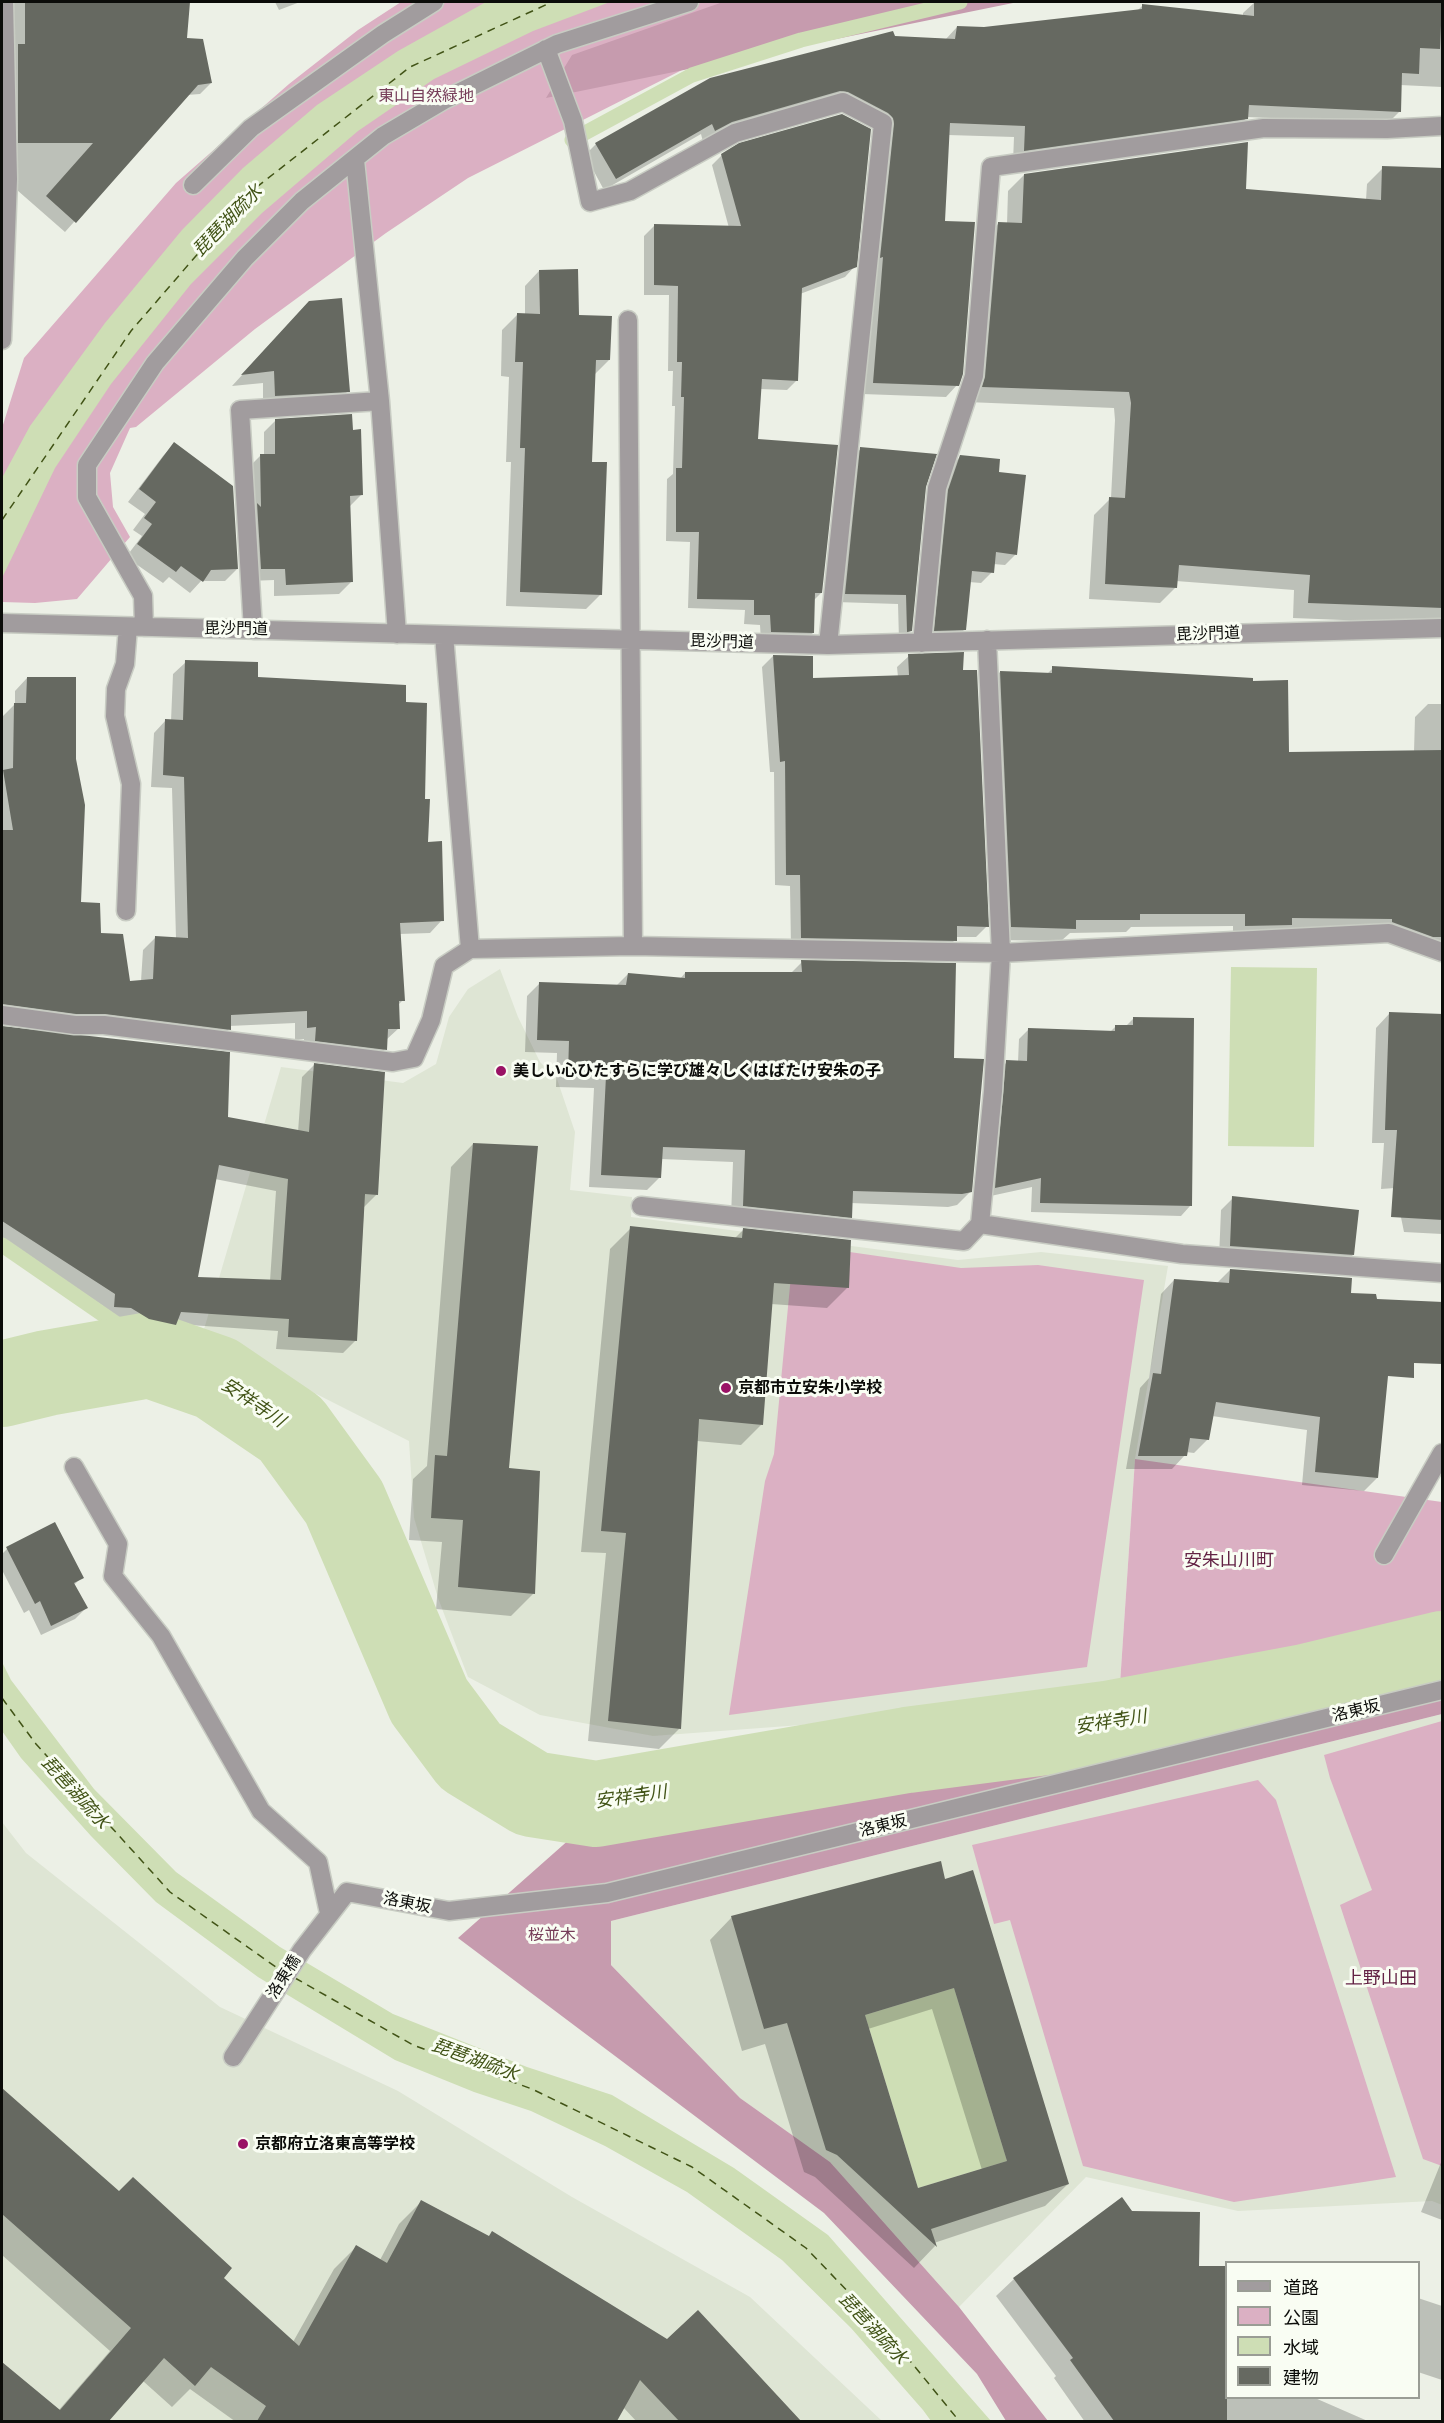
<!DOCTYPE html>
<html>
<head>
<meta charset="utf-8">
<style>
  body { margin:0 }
  #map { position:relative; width:1444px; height:2423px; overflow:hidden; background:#ecf0e6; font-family:Montserrat,"Noto Sans JP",sans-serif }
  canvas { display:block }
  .frame { position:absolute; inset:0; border:3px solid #0b0c09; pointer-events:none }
  .legend { position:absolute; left:1225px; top:2261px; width:195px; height:138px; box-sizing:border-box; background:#f9fdf3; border:2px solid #9a9d95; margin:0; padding:8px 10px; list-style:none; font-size:18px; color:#0b0c09 }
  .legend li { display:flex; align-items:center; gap:12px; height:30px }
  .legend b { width:30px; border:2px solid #9a9d95 }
</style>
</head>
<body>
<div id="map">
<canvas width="1444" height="2423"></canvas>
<div class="frame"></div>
<ul class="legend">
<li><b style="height:8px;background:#a19c9e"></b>道路</li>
<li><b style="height:16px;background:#dbb0c3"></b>公園</li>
<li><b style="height:16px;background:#cedeb5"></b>水域</li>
<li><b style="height:16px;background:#666961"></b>建物</li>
</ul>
</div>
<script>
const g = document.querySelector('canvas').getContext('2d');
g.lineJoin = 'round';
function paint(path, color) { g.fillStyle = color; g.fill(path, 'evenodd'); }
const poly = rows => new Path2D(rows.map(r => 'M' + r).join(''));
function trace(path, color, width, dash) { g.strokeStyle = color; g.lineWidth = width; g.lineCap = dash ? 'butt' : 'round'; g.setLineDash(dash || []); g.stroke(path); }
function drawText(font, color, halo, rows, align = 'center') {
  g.font = font + ' Montserrat,"Noto Sans JP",sans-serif'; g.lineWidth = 6; g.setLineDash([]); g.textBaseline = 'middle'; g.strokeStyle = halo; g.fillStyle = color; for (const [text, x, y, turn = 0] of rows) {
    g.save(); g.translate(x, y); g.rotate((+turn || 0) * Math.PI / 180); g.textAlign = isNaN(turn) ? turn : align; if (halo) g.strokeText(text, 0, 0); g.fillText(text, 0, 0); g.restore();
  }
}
const built = poly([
  [500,969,518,1017,540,1062,557,1079,575,1132,570,1190,632,1197,631,1217,958,1260,1041,1252,1168,1266,1135,1459,1120,1684,828,1723,653,1736,540,1715,468,1677,438,1598,414,1518,409,1441,202,1336,281,1067,403,1083,436,1064,449,1017,468,989],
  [1442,1714,1442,2205,1432,2201,1238,2211,1086,2177,959,2307,830,2162,740,2098,611,1965,611,1921],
  [2,1822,26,1853,220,2007,398,2091,572,2197,750,2297,882,2421,2,2421]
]);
const green = poly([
  [401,2,917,2,682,70,468,178,386,233,255,329,136,427,130,428,110,473,113,507,130,537,77,599,35,603,2,602,2,428,24,358,176,183,289,84,358,30],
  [794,1244,961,1268,1038,1265,1144,1280,1087,1667,729,1715,765,1481,774,1454],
  [1135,1459,1442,1502,1442,1618,1120,1684],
  [1442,1721,1442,2166,1423,2159,1340,1905,1372,1890,1330,1778,1324,1755],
  [1258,1780,1276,1800,1396,2177,1234,2202,1083,2166,1010,1920,994,1924,972,1845]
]);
const forest = poly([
  [723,2,1018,2,546,98,572,55],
  [1442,1654,1442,1714,611,1921,611,1965,740,2098,830,2162,959,2307,1048,2421,1006,2421,977,2374,824,2213,458,1938,580,1830,907,1750,1107,1724,1305,1687]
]);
const water = poly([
  [486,2,610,2,533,31,434,79,358,131,262,213,191,284,111,384,55,468,2,578,2,478,30,426,105,323,182,230,243,168,317,105,398,51],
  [1231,967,1317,968,1314,1147,1228,1146],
  [2,1662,11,1680,94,1789,176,1872,280,1947,393,2014,527,2067,612,2095,734,2168,828,2235,991,2421,931,2421,923,2410,851,2328,782,2260,687,2192,605,2146,531,2111,474,2092,395,2060,258,1977,156,1902,91,1836,21,1758,2,1731],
  [954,1988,1007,2161,918,2188,865,2015]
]);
const shadow = poly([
  [2,2,188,2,185,40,211,83,200,94,187,95,65,232,9,183],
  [275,2,300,2,279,10],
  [1255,2,1356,4,1356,2,1442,2,1442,87,1400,85,1400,111,1388,123,1247,117,1235,130,1013,162,1014,137,948,135,943,222,957,385,946,397,862,394,882,130,836,103,703,142,701,134,604,190,585,155,596,144,894,37,946,39,957,27,984,29,1137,11,1143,5,1243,17,1243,13],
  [722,155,855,266,845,277,800,294,797,380,787,390,760,389,757,440,821,593,814,600,813,633,802,643,761,642,760,625,744,624,745,610,688,608,690,542,666,541,667,479,673,474,675,406,672,406,673,371,668,371,669,295,644,295,644,236,654,226,729,228,712,165],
  [1383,168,1442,170,1442,624,1293,618,1294,590,1176,581,1176,587,1160,603,1089,599,1094,515,1111,498,1115,420,1114,408,967,402,982,240,998,224,1007,224,1008,191,1024,175,1366,200,1367,184],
  [539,271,577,316,609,360,594,375,591,463,601,594,586,609,506,606,511,462,506,462,509,377,501,376,502,330,517,315,525,315,525,286],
  [297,315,348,391,336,403,263,408,263,383,232,386],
  [276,420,361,495,349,507,351,582,339,594,274,596,274,580,249,581,249,467,261,455,264,455,264,432],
  [174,444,237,569,225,581,201,581,190,593,169,577,163,583,126,557,142,536,133,530,145,514,128,502,163,456],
  [861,449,924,487,910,631,901,640,899,640,898,604,836,602,851,458],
  [960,457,997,473,1016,554,1005,565,993,564,992,572,981,583,969,582,965,629,953,641,924,641,949,468],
  [773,656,811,679,898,677,897,667,909,656,961,671,987,926,976,937,955,937,955,940,944,951,791,948,790,886,775,885,774,772,770,772,762,667],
  [186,662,256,678,404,704,424,800,427,843,442,920,430,933,399,934,403,1000,398,1005,399,1028,386,1040,385,1049,373,1062,303,1053,304,1039,295,1040,295,1023,229,1026,229,1029,217,1042,2,1017,2,717,15,704,15,691,27,678,74,759,80,903,129,982,141,981,143,950,155,938,176,939,172,788,151,787,154,733,166,720,171,721,173,674],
  [1053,668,1288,753,1414,752,1415,717,1428,704,1442,704,1442,950,1379,931,1233,938,1233,926,1131,927,1126,932,1070,933,1061,941,999,940,987,685,1000,672,1047,674],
  [802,962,953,1060,970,1192,957,1205,948,1207,851,1203,850,1217,837,1230,731,1218,733,1162,661,1159,660,1177,647,1190,589,1187,594,1088,556,1087,557,1053,525,1052,527,996,540,983,616,986,628,974,680,979,685,973,790,974],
  [1389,1014,1442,1015,1442,1234,1404,1232,1395,1188,1381,1189,1384,1143,1372,1143,1376,1028],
  [1134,1018,1190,1206,1181,1216,1031,1212,1032,1187,986,1197,997,1072,1007,1062,1018,1062,1019,1039,1029,1029,1110,1032,1116,1026,1126,1026],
  [2,1028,228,1054,226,1118,298,1132,302,1077,314,1065,377,1194,364,1207,356,1340,343,1353,276,1349,278,1331,175,1324,162,1337,136,1331,118,1320,103,1319,103,1306,2,1241],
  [215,1179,276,1191,270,1281,196,1279],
  [473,1144,507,1470,534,1593,511,1616,436,1609,442,1542,409,1540,413,1479,427,1466,451,1167],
  [1233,1198,1353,1255,1341,1267,1219,1258,1221,1210],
  [631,1228,734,1239,743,1230,848,1287,827,1308,771,1304,762,1424,741,1445,697,1441,680,1728,659,1749,588,1741,606,1553,581,1552,610,1249],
  [1230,1270,1349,1294,1389,1342,1377,1478,1364,1491,1302,1485,1307,1430,1212,1416,1208,1439,1194,1453,1186,1452,1185,1455,1172,1469,1126,1469,1140,1388,1149,1378,1161,1294,1174,1280,1217,1283],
  [54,1524,82,1577,74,1585,86,1608,75,1619,41,1635,29,1610,24,1613,2,1570,2,1554,7,1549],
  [944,1881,1068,2184,1045,2206,934,2243,935,2246,914,2268,815,2177,804,2172,765,2044,742,2051,710,1940,732,1917],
  [932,2009,982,2170,917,2189,868,2029],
  [2,2090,119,2193,222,2278,293,2342,334,2269,356,2247,380,2260,399,2224,421,2202,667,2340,698,2312,799,2422,637,2422,623,2407,615,2422,236,2422,190,2389,172,2407,143,2381,107,2422,2,2422,2,2364,58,2411,110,2351,2,2255],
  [1442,2160,1442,2220,1421,2212],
  [1121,2199,1198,2284,1226,2398,1315,2398,1370,2422,1085,2422,1054,2378,1056,2376,996,2296,1014,2279],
  [1418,2298,1442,2306,1442,2380,1418,2372]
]);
const stream = poly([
  [572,140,692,75,801,40,960,2],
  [2,1245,137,1338,150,1355]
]);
const river = poly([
  [2,1384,47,1373,150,1355,216,1378,291,1429,344,1502,429,1701,470,1756,532,1794,596,1804,907,1750,1107,1724,1305,1687,1442,1654]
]);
const ferry = poly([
  [2,520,131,331,253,190,410,67,552,2],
  [2,1698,36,1744,170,1892,280,1970],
  [295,1978,413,2045,532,2089,692,2167,806,2248,884,2329,960,2422]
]);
const building = poly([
  [25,2,190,2,187,38,203,39,212,83,198,85,76,223,46,196,93,143,18,143,18,44,25,44],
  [1254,2,1442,2,1440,49,1420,48,1419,74,1402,73,1401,112,1249,105,1248,119,1024,151,1025,126,950,123,945,221,975,222,963,374,959,386,873,383,883,257,880,258,894,124,893,118,888,113,848,92,840,91,732,122,715,131,712,124,616,179,595,143,710,78,893,31,895,36,955,39,957,26,984,27,1142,9,1142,4,1254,16],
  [842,114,871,129,857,267,802,288,798,381,762,379,758,439,838,445,822,593,815,593,814,633,771,632,770,615,754,615,754,600,697,599,699,532,676,532,676,468,682,468,684,397,681,397,682,362,677,362,678,286,654,285,654,224,741,226,721,154,739,143],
  [1248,142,1246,189,1381,200,1382,166,1443,168,1443,608,1308,603,1310,575,1179,565,1177,588,1105,584,1109,497,1125,498,1131,403,1129,392,982,387,985,377,998,222,1022,223,1024,174],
  [578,269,579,315,612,316,610,360,596,360,592,462,607,462,602,595,520,592,525,448,520,448,523,362,515,362,517,313,540,314,539,270],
  [342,298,350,392,275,396,274,371,241,375,309,301],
  [352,414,353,430,361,429,363,495,350,496,353,582,286,585,285,569,261,569,257,503,261,507,260,454,275,454,275,419],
  [174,442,233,486,238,569,211,570,203,582,181,566,176,572,137,544,152,524,144,518,156,502,139,489],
  [860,447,937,454,926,487,912,631,907,632,906,595,845,594],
  [960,455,1000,459,999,472,1026,475,1017,555,996,552,994,573,972,571,966,630,934,631,948,490],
  [964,652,963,670,977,670,989,927,957,926,957,941,801,938,800,875,786,875,785,761,780,762,773,655,813,656,813,678,909,675,908,654],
  [185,660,258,662,258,677,406,685,406,702,427,703,425,799,430,799,428,842,442,841,444,921,400,923,405,1001,399,1001,400,1029,388,1029,387,1050,315,1041,316,1027,307,1028,307,1011,231,1015,231,1030,105,1014,76,1014,2,1004,2,830,13,830,3,770,13,768,14,703,26,703,27,677,76,677,76,759,85,805,81,902,100,903,101,933,123,934,130,981,153,979,155,936,188,938,184,777,163,775,165,719,183,720],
  [1052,666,1253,678,1253,681,1288,680,1289,752,1443,750,1443,937,1433,937,1392,922,1392,919,1292,918,1292,925,1245,926,1245,914,1140,914,1140,920,1076,920,1076,929,1011,927,1000,671,1052,673],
  [801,960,956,963,954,1058,984,1059,972,1192,962,1194,853,1191,852,1218,743,1206,745,1150,663,1147,661,1178,601,1175,606,1076,568,1074,569,1041,537,1040,539,982,626,985,628,973,685,978,685,972,802,972],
  [1389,1012,1443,1014,1443,1220,1391,1217,1397,1130,1385,1130],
  [1133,1017,1194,1018,1192,1206,1040,1203,1041,1178,995,1188,1006,1060,1027,1061,1028,1028,1115,1031,1115,1025,1133,1025],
  [2,1026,230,1052,228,1117,309,1132,314,1063,385,1072,378,1195,365,1194,357,1341,288,1337,289,1319,181,1312,176,1325,149,1319,131,1308,114,1307,115,1294,2,1221],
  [219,1165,288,1179,281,1280,198,1277],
  [473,1143,538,1146,509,1468,540,1471,535,1594,458,1587,463,1520,431,1518,435,1455,447,1456],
  [1232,1196,1359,1210,1354,1255,1230,1246],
  [630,1226,742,1238,743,1228,851,1240,849,1288,774,1283,763,1425,699,1419,681,1729,608,1721,626,1533,601,1531],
  [1230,1269,1352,1278,1351,1293,1376,1294,1377,1299,1443,1302,1443,1364,1414,1363,1414,1378,1388,1376,1378,1478,1315,1472,1320,1417,1216,1402,1209,1440,1190,1438,1187,1456,1138,1456,1153,1373,1161,1374,1174,1279,1229,1283],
  [55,1522,84,1578,74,1583,88,1608,51,1626,40,1601,35,1604,6,1547],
  [941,1861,945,1879,973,1870,1069,2184,931,2229,937,2247,837,2155,826,2150,787,2023,764,2029,731,1916],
  [954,1988,1007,2161,918,2188,865,2015],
  [2,2088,119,2191,133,2177,232,2268,224,2278,299,2346,356,2245,387,2263,421,2200,489,2236,492,2231,667,2339,698,2310,801,2421,679,2421,640,2380,617,2421,257,2421,266,2406,211,2367,195,2386,164,2358,109,2421,2,2421,2,2362,60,2410,131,2328,2,2214],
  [1122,2197,1132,2211,1200,2212,1199,2266,1227,2266,1227,2421,1114,2421,1070,2360,1073,2358,1013,2278]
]);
const minor = poly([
  [4,2,8,179],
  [546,49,573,121,590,202,630,191,735,133,843,102,883,123,828,645],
  [355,160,380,401,397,634],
  [2,177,8,179,2,340],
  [193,185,251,128,383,34,434,2],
  [628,320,633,946],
  [2,623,828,645,1442,628],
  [144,627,143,596,87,497,87,465,155,363,245,258,302,201,383,136,444,100,557,44,689,2],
  [253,630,240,410,380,401],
  [444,635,470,949],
  [987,640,1001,953,993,1091,980,1224,1182,1254,1442,1273],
  [922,643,937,488,974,376,991,167,1264,128,1387,129,1442,126],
  [126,911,131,784,115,716,116,689,125,664,128,627],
  [2,1015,75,1025,104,1025,393,1062,414,1058,431,1020,444,966,470,949,633,946,1001,953,1389,933,1442,952],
  [641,1206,964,1241,980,1224],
  [74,1467,118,1544,113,1576,161,1636,261,1811,318,1862,329,1913],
  [1384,1555,1442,1453],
  [233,2057,302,1950,347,1892,449,1911,607,1893,1442,1690]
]);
const markers = [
  [501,1071,6,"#9a1265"],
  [726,1388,6,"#9a1265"],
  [243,2144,6,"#9a1265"]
];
const parkNames = [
  ["東山自然緑地",426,96],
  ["桜並木",552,1935]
];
const streetNames = [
  ["毘沙門道",236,629,1],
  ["毘沙門道",1208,634,-2],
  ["毘沙門道",722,642,2],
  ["洛東坂",1356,1711,-14],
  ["洛東坂",883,1826,-14],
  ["洛東坂",407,1903,11],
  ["洛東橋",284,1977,-58]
];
const poiNames = [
  ["美しい心ひたすらに学び雄々しくはばたけ安朱の子",513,1071],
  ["京都市立安朱小学校",738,1388],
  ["京都府立洛東高等学校",255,2144]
];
const waterNames = [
  ["琵琶湖疏水",228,221,-46],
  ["安祥寺川",253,1403,34],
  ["安祥寺川",1111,1722,-9],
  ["琵琶湖疏水",75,1793,48],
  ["安祥寺川",631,1797,-8],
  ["琵琶湖疏水",475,2060,20],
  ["琵琶湖疏水",873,2329,47]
];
const neighbourhoodNames = [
  ["安朱山川町",1229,1561],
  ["上野山田",1381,1979]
];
paint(built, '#dee5d4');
paint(green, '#dbb0c3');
paint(forest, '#c69bae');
paint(water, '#cedeb5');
paint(shadow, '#0003');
trace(stream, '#cedeb5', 15);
trace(river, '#cedeb5', 86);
trace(ferry, '#415316', 1.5, [8, 6]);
paint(building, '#666961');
trace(minor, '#c8ccc3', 21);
trace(minor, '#a19c9e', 18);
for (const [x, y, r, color] of markers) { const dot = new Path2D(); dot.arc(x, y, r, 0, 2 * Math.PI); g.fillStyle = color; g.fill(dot); trace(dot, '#f9fdf3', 2); }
drawText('16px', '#763d59', '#f9fdf3', parkNames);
drawText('16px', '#0b0c09', '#f9fdf3', streetNames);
drawText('bold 16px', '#0b0c09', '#f9fdf3', poiNames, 'left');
drawText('italic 18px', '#415316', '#f9fdf3', waterNames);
drawText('18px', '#632345', '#f9fdf3', neighbourhoodNames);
</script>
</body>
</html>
